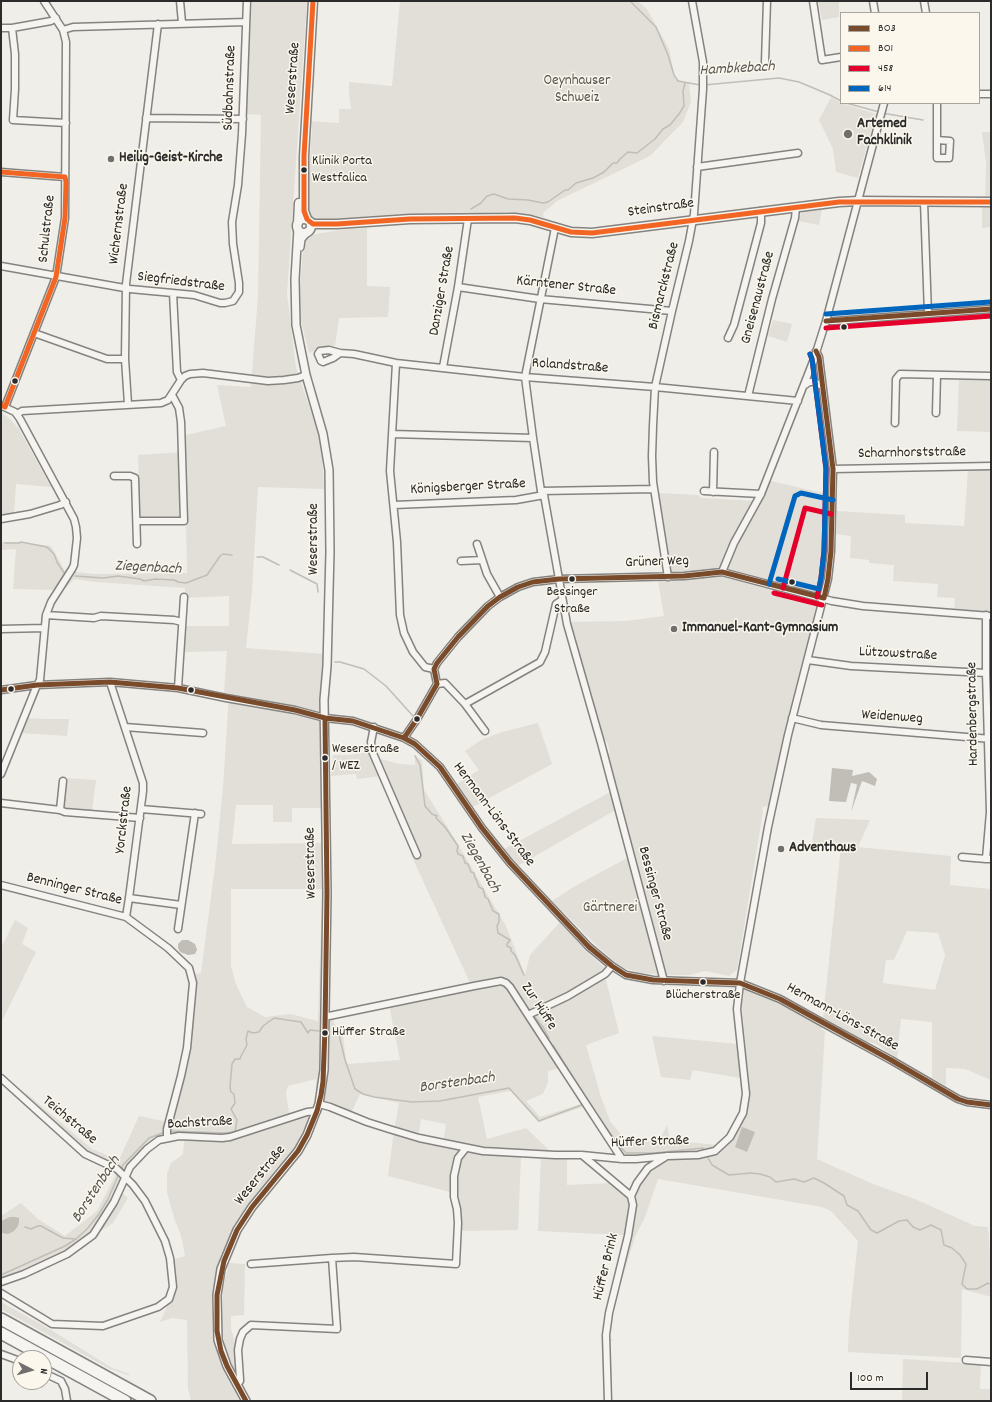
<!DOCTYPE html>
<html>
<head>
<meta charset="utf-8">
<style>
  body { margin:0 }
  #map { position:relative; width:992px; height:1402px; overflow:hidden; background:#f0eee8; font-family:Dekko,sans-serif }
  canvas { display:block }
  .frame { position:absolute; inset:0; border:2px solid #2b2b2b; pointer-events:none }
  .legend { position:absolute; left:840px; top:12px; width:140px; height:92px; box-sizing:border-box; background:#fbf7ec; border:1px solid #a8a59f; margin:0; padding:5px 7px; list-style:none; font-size:12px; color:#2b2b2b }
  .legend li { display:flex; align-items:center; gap:8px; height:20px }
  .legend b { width:20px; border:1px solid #a8a59f }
  .north { position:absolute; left:12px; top:1350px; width:40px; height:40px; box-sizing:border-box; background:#fbf7ec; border:1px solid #a8a59f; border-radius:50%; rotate:96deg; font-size:11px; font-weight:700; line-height:16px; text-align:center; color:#2b2b2b }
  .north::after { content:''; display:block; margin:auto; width:14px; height:18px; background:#706f6d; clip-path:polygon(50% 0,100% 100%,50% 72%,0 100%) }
  .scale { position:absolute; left:850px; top:1372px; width:78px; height:18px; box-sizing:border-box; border:2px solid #2b2b2b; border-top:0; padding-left:5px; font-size:12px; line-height:14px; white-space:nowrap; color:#2b2b2b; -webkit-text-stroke:3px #fbf7ec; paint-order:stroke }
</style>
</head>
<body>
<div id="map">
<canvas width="992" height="1402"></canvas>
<div class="frame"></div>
<ul class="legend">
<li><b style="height:5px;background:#7a4b2a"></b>BO3</li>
<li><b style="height:5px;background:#f26522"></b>BO1</li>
<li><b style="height:5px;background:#e4002b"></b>458</li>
<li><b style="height:5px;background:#0065bd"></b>614</li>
</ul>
<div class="north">N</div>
<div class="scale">100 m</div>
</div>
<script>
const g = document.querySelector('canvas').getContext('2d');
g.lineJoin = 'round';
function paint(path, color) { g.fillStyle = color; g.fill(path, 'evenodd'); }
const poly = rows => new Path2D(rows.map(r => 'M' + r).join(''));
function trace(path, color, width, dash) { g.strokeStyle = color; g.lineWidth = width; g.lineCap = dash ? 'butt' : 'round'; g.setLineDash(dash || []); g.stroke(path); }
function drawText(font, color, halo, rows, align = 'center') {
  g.font = font + ' Dekko,sans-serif'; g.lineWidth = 3; g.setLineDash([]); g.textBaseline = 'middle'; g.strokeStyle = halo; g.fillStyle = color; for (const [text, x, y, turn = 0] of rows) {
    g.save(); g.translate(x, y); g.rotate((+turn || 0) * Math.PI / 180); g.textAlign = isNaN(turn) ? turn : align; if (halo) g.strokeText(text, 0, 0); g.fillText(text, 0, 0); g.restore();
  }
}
const built = poly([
  [252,1,307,1,287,294,296,368,318,432,322,456,324,489,258,487,252,591,246,648,324,654,322,718,322,808,292,808,292,822,273,822,273,805,236,805,232,844,327,843,330,1012,335,1025,343,1036,346,1060,348,1064,400,1060,388,1000,470,983,413,859,417,858,381,776,357,779,356,774,331,776,333,755,350,755,374,751,377,758,400,764,415,765,415,755,422,761,424,790,450,831,506,926,525,975,530,955,560,922,588,953,606,969,608,977,606,980,619,1033,586,1045,601,1097,610,1121,624,1138,639,1143,651,1141,662,1135,667,1125,670,1140,726,1146,732,1140,746,1113,750,1093,742,1008,744,991,747,989,770,998,794,1011,792,1032,794,1011,821,1027,821,1029,825,1031,817,1159,873,1184,915,1199,975,1226,988,1227,991,1267,991,1297,962,1289,961,1358,848,1352,849,1322,858,1241,831,1211,822,1207,658,1179,645,1217,635,1237,612,1312,609,1332,610,1337,613,1341,602,1340,604,1337,603,1332,606,1310,623,1235,538,1231,541,1156,521,1156,518,1230,460,1231,461,1209,457,1197,457,1192,450,1192,388,1176,394,1131,399,1103,360,1094,351,1113,327,1102,316,1099,316,1079,288,1086,286,1093,290,1120,306,1115,309,1115,311,1117,306,1134,238,1230,219,1262,213,1297,213,1313,215,1343,218,1354,241,1401,191,1401,188,1389,187,1320,172,1318,160,1322,169,1302,171,1260,185,1256,181,1235,175,1221,167,1192,167,1174,171,1163,183,1154,185,1134,170,1134,154,1139,140,1151,128,1166,118,1189,128,1198,113,1223,66,1253,39,1266,41,1272,1,1287,1,1233,4,1234,4,1219,1,1221,1,1216,21,1203,38,1219,65,1236,97,1211,115,1176,118,1168,84,1156,24,1096,26,1093,92,1149,119,1160,139,1116,168,1122,182,1064,191,983,190,975,201,973,216,858,223,787,229,694,224,693,227,651,183,652,185,626,229,626,229,596,185,598,185,588,95,582,74,579,66,588,56,590,13,589,16,549,1,550,1,542,14,542,51,546,65,571,96,574,187,573,186,517,140,518,138,455,186,452,186,435,226,426,217,385,251,387,258,295,261,115,245,114],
  [231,889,322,889,318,1021,290,1014,265,1017,247,1007,236,984,231,966],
  [564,1067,622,1155,649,1156,647,1173,633,1198,612,1183,567,1185,567,1157,550,1157,550,1151,526,1128,487,1139,478,1097,511,1091,538,1122,586,1106,584,1103,540,1117,526,1101,543,1094,548,1082,548,1071],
  [421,1119,446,1124,443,1144,418,1137],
  [400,1,638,1,647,9,669,49,675,79,689,83,691,102,683,122,650,156,557,201,543,213,544,217,507,212,466,214,401,214,318,220,313,219,308,213,307,209,312,128,311,121,339,123,339,109,351,109,349,91,349,82,392,86],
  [818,1,839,1,839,17,822,20],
  [831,97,841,103,876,114,858,178,836,172,833,149,819,120],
  [982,132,991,132,991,227,982,228,982,205,985,205,986,163],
  [822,209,819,225,798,221,802,211],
  [367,228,367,286,390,287,388,317,339,318,335,346,326,347,309,353,301,321,299,297,304,242,309,235,348,229],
  [773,320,792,324,787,342,768,336],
  [959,377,991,377,991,432,957,431],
  [1,412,10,419,19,429,51,487,16,484,14,515,1,515],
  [968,470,991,470,991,672,989,672,988,617,954,613,955,598,937,597,938,584,893,581,894,565,869,563,869,560,850,558,851,536,836,534,837,511,905,515,905,523,964,526],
  [767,480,831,495,826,579,770,806,762,807,763,812,737,970,729,976,705,971,690,975,666,975,639,973,627,969,618,965,595,944,552,901,575,886,631,856,619,808,518,866,504,849,614,790,606,755,610,753,607,741,602,742,568,622,626,621,664,616,658,581,670,579,658,493,698,495,701,498,758,501],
  [25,718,44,719,69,719,67,736,21,733],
  [538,723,552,764,471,808,455,785,479,770,465,751,481,740,502,732],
  [66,778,96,780,92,812,66,809,64,808,62,804],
  [816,818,870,820,858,847,951,856,950,885,991,889,991,1080,965,1069,946,1068,946,1086,932,1078,932,1022,901,1019,897,1058,876,1044,866,1041,823,1018,841,846,812,843],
  [907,931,938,933,945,955,935,990,883,983,886,960,894,960],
  [15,920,28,928,22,944,36,952,1,1023,1,948],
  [652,1036,737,1044,740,1078,693,1070,690,1080,661,1077],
  [229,1263,245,1264,244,1315,231,1316,231,1329,236,1346,235,1371,227,1356,222,1330,223,1288],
  [1,1302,48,1328,112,1368,130,1374,128,1375,110,1369,1,1309],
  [903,1359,981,1364,980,1389,991,1389,991,1401,902,1401]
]);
const water = poly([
  [832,768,853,770,852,776,869,772,877,779,875,786,862,781,851,812,857,785,856,784,851,783,846,802,829,801],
  [182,940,188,940,195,944,197,950,195,954,188,955,180,952,178,948,178,944],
  [742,1127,755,1132,747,1152,735,1147],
  [10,1217,15,1217,19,1218,19,1222,18,1226,14,1231,8,1234,1,1233,1,1221]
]);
const stream = poly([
  [630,1,656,27,668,55,674,75,678,81,700,85],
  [704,85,779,78,799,82,830,95,841,101],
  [846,103,879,112],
  [882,113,923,120],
  [471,209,481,203,487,196,494,194,508,199,528,200,543,203,548,202,565,190,568,190,576,183,593,178,604,172,613,163,617,163,620,159,628,152,637,153,655,139,663,129,670,125,679,114,684,106,683,91,685,83],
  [5,543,19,543,21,542,47,547,54,554,57,562,64,573],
  [257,557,263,557,279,565],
  [290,570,317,584,318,592],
  [75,576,103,578,118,576,140,579,144,581,155,579,174,580,178,582,186,583,207,575,220,556,223,554,232,555],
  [335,662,340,662,364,669,386,686,413,716],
  [415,756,420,765,425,806,432,814,437,816,436,818,445,827,458,846,457,851,458,854,463,856,465,863,468,864,471,872,474,873,475,878,476,879,479,887,483,889,485,897,488,899,493,911,499,914,499,922,497,926,498,933,510,940,507,944,507,946,511,948,511,951,515,955,524,975],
  [535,1017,543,1027,549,1038],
  [332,1032,334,1032,339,1035,345,1060,355,1089,363,1094,374,1097,412,1102,440,1101,509,1088,539,1121,584,1104],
  [553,1045,589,1103],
  [587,1103,589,1103,591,1106,615,1140,626,1153,654,1153,703,1148,705,1151],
  [168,1131,225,1133,235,1132,237,1120,231,1109,235,1103,234,1094,231,1092,230,1087,232,1064,235,1059,240,1059,241,1056,247,1045,246,1039,248,1031,253,1033,259,1032,263,1026,274,1018,301,1022,308,1033,310,1030,319,1031],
  [706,1154,712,1165,729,1175,751,1173,760,1174,770,1177,776,1182,794,1179,804,1182,814,1178,824,1183,844,1196,847,1205,858,1211,871,1230,877,1233,899,1221,907,1220,913,1227,920,1230,931,1225,941,1230,944,1245,952,1248,960,1255,966,1264,962,1284,967,1289,977,1289,988,1283,991,1285],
  [121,1171,123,1165,149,1138,165,1132],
  [25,1227,31,1229,38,1226,41,1226,63,1238,75,1239],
  [1,1275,65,1246,76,1239,87,1229,99,1214,108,1199,119,1174]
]);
const minor = poly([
  [180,1,182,23],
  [813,1,822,60,841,57],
  [873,1,875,13],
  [924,1,926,13],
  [1,28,12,28,51,21,56,18],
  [12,28,15,54,15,89,13,120,66,123],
  [63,30,73,27,246,22],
  [765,62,767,1],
  [979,94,991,94],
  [937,103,937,140],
  [146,118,243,119],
  [937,140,950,141,949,158,937,158,937,140],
  [697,167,798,153],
  [1,172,65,177],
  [924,202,928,314],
  [555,228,525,377,533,438,541,491,544,495,567,624,601,743,664,981],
  [1,266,130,289,194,295,220,303,225,303,233,301,239,292,239,283,233,244,232,222,238,185,242,134,247,1],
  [458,287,540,299,672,311],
  [173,293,177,372,181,380],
  [826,321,835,321,991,309],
  [34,333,107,359,125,359],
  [728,338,734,325,761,223,761,211],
  [340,353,333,358,323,362,321,361,318,354,320,351,329,350,340,353,354,354,396,363,525,377,655,387,798,401],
  [396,363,390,471,397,542,400,615,404,633,413,652,425,667,434,669],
  [443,367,458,287,468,219],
  [805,385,809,382,814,382,822,386],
  [748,396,772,299,795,218,796,207],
  [128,404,125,359,126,284,158,24],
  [5,407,56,277,65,218,66,42,63,30,44,1],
  [936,413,937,375],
  [17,414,22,411,161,403,168,400,181,380,185,376,190,374,203,373,268,381,284,380,298,378,306,375],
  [895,423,896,379,900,374,991,376],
  [392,434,533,438],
  [833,469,991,466],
  [114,476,130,476,135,478,137,544],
  [541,491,654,489],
  [704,491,761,494],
  [713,492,714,452],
  [394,505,516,500,544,495],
  [1,519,30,514,60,505,66,502],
  [137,521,184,521,181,422,179,408,172,395],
  [477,544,487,574,500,597],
  [461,561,482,560],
  [722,572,734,543,761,494,814,359,826,321,884,103],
  [668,577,653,482,652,456,653,426,655,387,672,311,689,241,694,214,703,89,703,62,692,1],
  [46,615,94,618,101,616,174,620,182,622],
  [986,615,986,673,990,812,986,859,991,859],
  [1,629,44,628],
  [808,660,851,666,986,673],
  [110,682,143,783,143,791,129,898,126,917],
  [437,684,445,683,465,704,485,731],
  [178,688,184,597],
  [1,690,37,685,110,682,178,688,226,698,295,710,325,718,353,721,404,738,415,744,440,767,482,828,510,863,589,947,612,966,626,975,653,980,740,983,780,999,823,1023,891,1060,958,1099,967,1102,991,1105],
  [465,704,540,662,545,652,556,604,562,600],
  [792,718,821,725,991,739],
  [125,727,203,733],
  [374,727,371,742,372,751,417,855],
  [404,738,417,719,437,684,434,669,437,663,458,637,488,606,500,597,518,587,533,582,559,579,684,576,722,572,832,601,863,606,991,616],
  [1,774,37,685,40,680,46,615,51,602,72,569,74,565,77,538,76,527,74,519,20,419,15,412,2,406],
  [1,803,60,810,65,812,140,818],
  [141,809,201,814],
  [60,810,63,781],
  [962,857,986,859],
  [1,885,126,917,168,948,189,968,193,983,187,1048,181,1076,167,1129,167,1138],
  [129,898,181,905],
  [178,929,195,813],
  [325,1015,329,1016,474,986,501,981,506,983,510,987,528,1015,622,1159],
  [528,1015,568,996,605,974,612,966],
  [1,1078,85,1154,117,1169,133,1185,145,1201,165,1241,170,1258,173,1287,169,1299,158,1307,103,1326,52,1324,1,1293],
  [319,1104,330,1107,367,1122,389,1129,419,1138,483,1151,555,1155,582,1155,622,1159,636,1159,668,1156,698,1155,715,1151,730,1137,743,1113,746,1094,737,1009,740,983,768,827,788,735,828,579,831,551,833,469,819,357,816,351],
  [582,1155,631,1196],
  [251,1264,332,1258],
  [1,1282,24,1274,67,1254,93,1235,114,1202,130,1167,147,1149,159,1140,179,1136,222,1138,230,1137,307,1112,317,1111],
  [1,1354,20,1361],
  [966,1360,991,1362],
  [44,1373,61,1381,65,1389,67,1401],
  [237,1385,240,1381,240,1379,238,1350,240,1339,243,1332,251,1325,337,1329,332,1258,354,1257,456,1264,458,1223,457,1209,454,1197,454,1176,458,1158,466,1148],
  [608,1401,606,1335,609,1313,628,1236,633,1205,631,1196,637,1183,648,1168,667,1156]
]);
const tertiary = poly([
  [300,247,301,239,307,232],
  [246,1401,227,1366,218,1340,217,1295,221,1269,237,1230,252,1207,298,1151,307,1135,319,1104,324,1070,327,894,324,700,327,666,330,552,329,470,323,434,306,375,296,325,295,279,298,228]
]);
const secondary = poly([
  [307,219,304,211,304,156,313,1],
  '297 226a7 7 0 1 1 14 0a7 7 0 1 1-14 0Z',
  [309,221,313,224,337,224,410,219,515,218,530,220,571,232,592,233,839,202,858,201,991,202],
  [298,223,299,203]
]);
const motorway = poly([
  [1,1319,150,1401],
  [1,1333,125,1401]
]);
const bus1 = poly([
  [826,321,991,309],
  [816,351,819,357,833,469,831,551,828,579,824,598],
  [1,690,37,685,110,682,178,688,295,710,325,718,353,721,404,738,415,744,440,767,482,828,510,863,589,947,612,966,626,975,653,980,740,983,780,999,891,1060,958,1099,967,1102,991,1105],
  [404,738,417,719,437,684,434,669,437,663,458,637,488,606,500,597,518,587,533,582,559,579,684,576,722,572,824,598],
  [246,1401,227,1366,221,1351,217,1331,217,1295,224,1261,237,1230,252,1207,298,1151,307,1135,317,1111,321,1095,323,1082,325,1028,327,894,325,718]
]);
const bus2 = poly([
  [1,172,65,177,66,182,65,218,56,277,5,407,1,405],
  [307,219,304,211,304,156,313,1],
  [309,221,313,224,337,224,410,219,515,218,530,220,571,232,592,233,839,202,991,202]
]);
const bus3 = poly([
  [826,328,991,316],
  [810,354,812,359,826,469,824,551,821,578,817,597],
  [783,588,805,508,831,514],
  [774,593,822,605]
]);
const bus4 = poly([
  [826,314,990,302],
  [778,579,819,589,821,578,824,551,826,469,812,359,810,354],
  [769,584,795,496,801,493,833,500]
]);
const markers = [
  [848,134,5,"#706f6d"],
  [111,159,4,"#706f6d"],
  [304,170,3.5,"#2b2b2b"],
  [844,327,3.5,"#2b2b2b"],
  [15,381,3.5,"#2b2b2b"],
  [572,579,3.5,"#2b2b2b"],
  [792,582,3.5,"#2b2b2b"],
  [674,629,4,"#706f6d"],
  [11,689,3.5,"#2b2b2b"],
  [191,690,3.5,"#2b2b2b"],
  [417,719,3.5,"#2b2b2b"],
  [325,758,3.5,"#2b2b2b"],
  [781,849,4,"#706f6d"],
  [703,982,3.5,"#2b2b2b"],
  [325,1033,3.5,"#2b2b2b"]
];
const busNames = [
  ["Klinik Porta",312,162],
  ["Westfalica",312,179],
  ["Bessinger",572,593,"center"],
  ["Straße",572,610,"center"],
  ["Weserstraße",332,750],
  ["/ WEZ",332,767],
  ["Blücherstraße",703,996,"center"],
  ["Hüffer Straße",332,1033]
];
const streetNames = [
  ["Weserstraße",294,78,-86],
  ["Südbahnstraße",231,88,-88],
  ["Steinstraße",661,209,-8],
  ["Wichernstraße",120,224,-83],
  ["Schulstraße",48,229,-84],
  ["Siegfriedstraße",181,283,7],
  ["Bismarckstraße",665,286,-76],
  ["Kärntener Straße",566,287,6],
  ["Danziger Straße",443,291,-80],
  ["Gneisenaustraße",759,298,-75],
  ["Rolandstraße",570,367,4],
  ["Scharnhorststraße",912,454,-1],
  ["Königsberger Straße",468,488,-3],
  ["Weserstraße",315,539,-90],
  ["Grüner Weg",657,563,-2],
  ["Lützowstraße",898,655,3],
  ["Hardenbergstraße",974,714,-91],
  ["Weidenweg",892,718,4],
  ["Hermann-Löns-Straße",493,815,53],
  ["Yorckstraße",125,820,-84],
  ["Weserstraße",312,863,-91],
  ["Benninger Straße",74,890,14],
  ["Bessinger Straße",654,894,75],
  ["Zur Hüffe",538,1007,57],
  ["Hermann-Löns-Straße",842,1018,29],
  ["Teichstraße",69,1121,40],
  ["Bachstraße",200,1124,-3],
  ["Hüffer Straße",650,1143,-2],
  ["Weserstraße",261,1176,-51],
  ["Hüffer Brink",607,1267,-76]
];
const parkNames = [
  ["Oeynhauser",577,82],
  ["Schweiz",577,99],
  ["Gärtnerei",610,909]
];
const poiNames = [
  ["Artemed",857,125],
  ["Fachklinik",857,142],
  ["Heilig-Geist-Kirche",119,159],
  ["Immanuel-Kant-Gymnasium",682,629],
  ["Adventhaus",789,849]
];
const waterNames = [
  ["Hambkebach",737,70,-3],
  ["Ziegenbach",148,569,3],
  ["Ziegenbach",479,863,61],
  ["Borstenbach",457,1084,-8],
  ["Borstenbach",97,1190,-57]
];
paint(built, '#e1dfd7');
paint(water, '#c0beb7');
trace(stream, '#c0beb7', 1.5);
trace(minor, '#848380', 9);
trace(tertiary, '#848380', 10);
trace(secondary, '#848380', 11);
trace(motorway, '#848380', 14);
trace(minor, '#f5f4f0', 6);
trace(tertiary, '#f5f4f0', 7);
trace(secondary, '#f5f4f0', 8);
trace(motorway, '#f5f4f0', 11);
trace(bus1, '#7a4b2a', 5);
trace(bus2, '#f26522', 5);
trace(bus3, '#e4002b', 5);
trace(bus4, '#0065bd', 5);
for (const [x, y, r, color] of markers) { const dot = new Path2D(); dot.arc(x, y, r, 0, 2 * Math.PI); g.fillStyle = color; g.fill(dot); trace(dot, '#fbf7ec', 1.5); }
drawText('14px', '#2b2b2b', '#fbf7ec', busNames, 'left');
drawText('15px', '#2b2b2b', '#fbf7ec', streetNames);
drawText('15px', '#565552', '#fbf7ec', parkNames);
drawText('bold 15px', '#2b2b2b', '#fbf7ec', poiNames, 'left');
drawText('italic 16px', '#585755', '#fbf7ec', waterNames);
</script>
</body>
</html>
